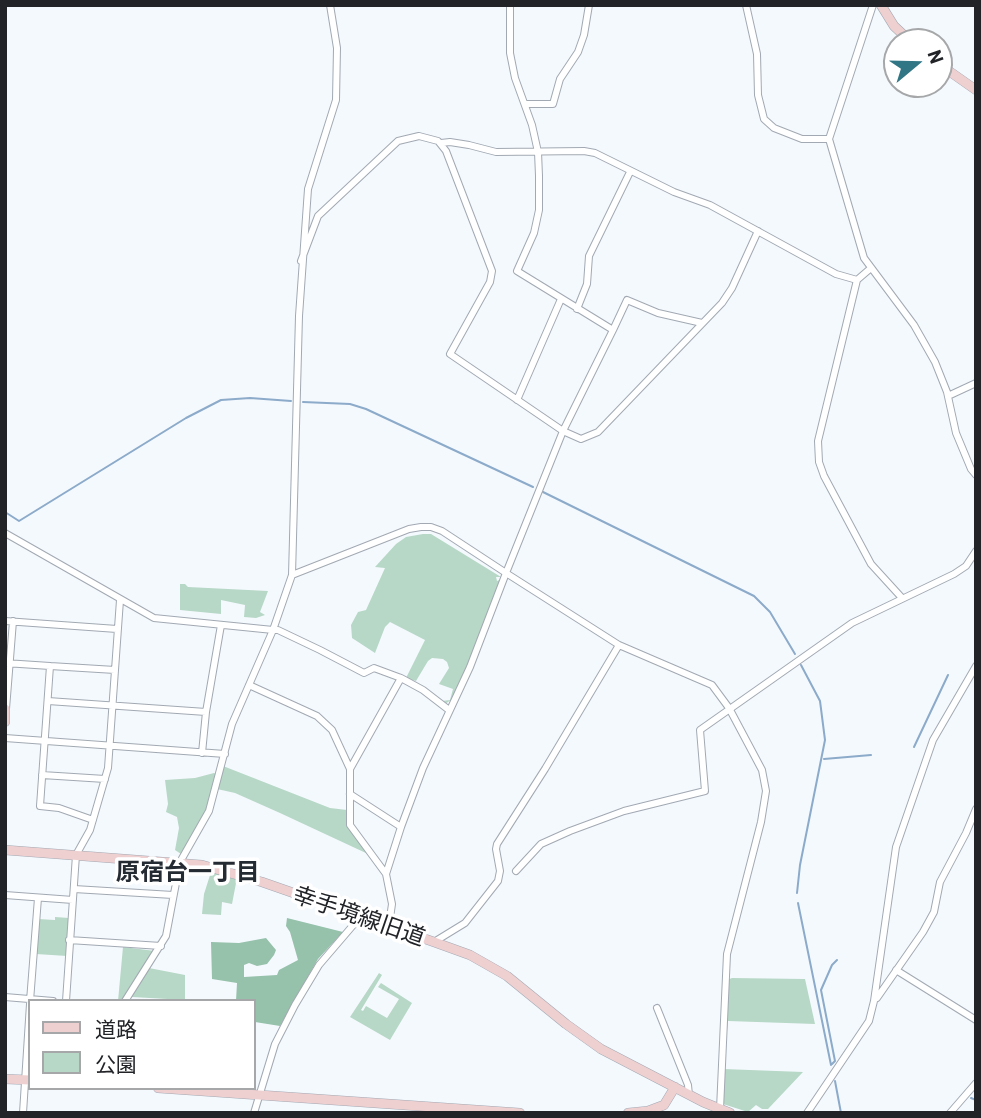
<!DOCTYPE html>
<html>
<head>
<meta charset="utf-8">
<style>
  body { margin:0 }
  #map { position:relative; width:981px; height:1118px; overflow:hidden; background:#f4f9fe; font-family:Barlow,"Noto Sans JP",sans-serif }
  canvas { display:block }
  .frame { position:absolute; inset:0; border:7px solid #212327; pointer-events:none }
  .legend { position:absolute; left:28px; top:999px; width:228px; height:91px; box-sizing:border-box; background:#fff; border:2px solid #a6a7a9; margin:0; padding:9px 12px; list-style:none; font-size:21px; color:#212327 }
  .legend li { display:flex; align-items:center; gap:14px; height:35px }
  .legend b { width:35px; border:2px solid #a6a7a9 }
  .north { position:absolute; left:883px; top:28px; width:70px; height:70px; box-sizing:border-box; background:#fff; border:2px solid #a6a7a9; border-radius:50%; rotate:71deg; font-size:19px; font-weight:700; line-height:28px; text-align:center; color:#212327 }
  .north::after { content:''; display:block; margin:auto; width:24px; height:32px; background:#317685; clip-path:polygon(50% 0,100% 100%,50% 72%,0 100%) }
</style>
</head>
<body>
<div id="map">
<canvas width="981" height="1118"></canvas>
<div class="frame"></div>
<ul class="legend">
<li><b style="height:9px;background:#efd0d1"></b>道路</li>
<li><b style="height:19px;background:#b7d8c6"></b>公園</li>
</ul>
<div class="north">N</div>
</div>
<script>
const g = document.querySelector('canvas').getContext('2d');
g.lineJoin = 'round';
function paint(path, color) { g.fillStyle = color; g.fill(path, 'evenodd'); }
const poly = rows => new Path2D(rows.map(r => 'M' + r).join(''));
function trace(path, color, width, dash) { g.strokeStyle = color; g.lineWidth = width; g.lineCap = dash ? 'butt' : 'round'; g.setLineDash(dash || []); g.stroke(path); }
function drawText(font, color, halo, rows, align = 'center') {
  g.font = font + ' Barlow,"Noto Sans JP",sans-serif'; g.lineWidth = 7; g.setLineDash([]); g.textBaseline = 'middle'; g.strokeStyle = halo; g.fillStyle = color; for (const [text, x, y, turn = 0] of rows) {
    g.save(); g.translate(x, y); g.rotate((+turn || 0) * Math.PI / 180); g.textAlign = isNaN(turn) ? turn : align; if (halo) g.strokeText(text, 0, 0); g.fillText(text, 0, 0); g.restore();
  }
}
const green = poly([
  [423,534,431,534,501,577,496,577,497,581,502,579,468,666,454,695,451,700,445,704,442,701,450,700,453,689,439,684,449,668,447,662,443,659,432,658,428,661,416,681,406,678,425,640,390,622,385,627,375,653,352,638,351,625,358,612,366,610,385,568,375,567,396,544,406,537],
  [180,584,185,584,188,587,268,591,260,612,265,615,256,618,244,617,245,605,221,600,221,614,180,610],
  [223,766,330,808,347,810,346,819,354,835,368,854,280,813,235,793,217,789],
  [214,773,216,774,207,810,181,854,175,850,179,828,177,817,166,812,168,804,165,780,195,778],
  [211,872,237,878,232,904,222,902,221,915,202,914,204,894],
  [55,917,69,918,67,956,36,954,38,919,55,920],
  [123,947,155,951,121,1001,118,1001],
  [149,968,185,975,185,1000,132,997,131,996],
  [379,973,382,975,361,1010,363,1011,366,1006,387,1018,399,999,378,987,381,983,412,1003,390,1040,350,1017],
  [732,978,805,979,815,1024,728,1021,727,1031,727,980],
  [723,1069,803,1072,768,1109,762,1109,756,1105,748,1112,723,1104]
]);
const forest = poly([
  [287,918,343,932,318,959,280,1026,255,1022,254,1035,254,1001,236,1001,237,983,212,979,211,942,239,943,266,938,276,950,274,955,267,964,257,966,249,963,244,965,244,977,277,975,279,970,298,960,290,932,286,926]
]);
const stream = poly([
  [303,402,350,404,366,409,533,487],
  [543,492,754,596,770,612,795,654],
  [5,512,19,521,186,418,221,400,250,398,291,401],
  [914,747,948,675],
  [824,759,871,755],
  [797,893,800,865,825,740,820,701,801,665],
  [798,903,831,1065],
  [832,1064,835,1061,821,990,832,965,837,960],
  [835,1081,841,1113],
  [971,1098,976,1100]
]);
const street = poly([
  [330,5,337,48,336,100,308,189,299,316,292,575,273,630,278,630,320,650,364,673,374,668,401,678],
  [510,5,510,53,515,78,532,125,538,152,539,176,539,210,534,233,517,271,613,330,563,431,506,573,619,645,712,685,729,708,762,770,766,791,761,822,727,954,720,1109],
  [746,5,757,54,758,95,764,119,774,128,802,139,829,139],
  [873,5,829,139,864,258,914,325,935,362,947,392,956,433,971,469,976,475],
  [525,104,553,104,560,79,578,52,584,35,589,5],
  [441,143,450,142,469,145,496,152,584,151,595,153,674,192,710,205,836,274,857,280,871,268],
  [301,261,318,216,398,141,419,136,438,141,446,151,492,271,490,282,450,354,563,431,581,439,598,432,722,303,732,288,758,231],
  [857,280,818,441,819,462,824,476,871,564,902,598],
  [577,309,587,284,589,256,630,172],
  [613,330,627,300,658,313,702,323],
  [948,396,976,383],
  [517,400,561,299],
  [5,533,154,618,273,630,232,724,209,811,180,862,166,936,125,1001],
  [292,575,409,529,421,527,431,527,442,531,506,573,470,667,423,768,401,827,386,874,392,904,389,925],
  [5,621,117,629],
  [5,663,50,666,40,806,59,808,93,820],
  [50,666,115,670],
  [249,685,317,716,332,730,350,769,350,825,386,874],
  [48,701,206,712],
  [6,709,13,621],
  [5,738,225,754],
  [202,753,206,712,221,625],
  [350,769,401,678,423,690,449,710],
  [42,775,105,779],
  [350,794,401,827],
  [516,871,541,844,570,831,624,811,705,791,700,730,852,623,954,574,966,566,976,551],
  [74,889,173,895],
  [5,895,73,900],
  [69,940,161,946],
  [434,942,465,923,498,881,500,871,496,849,497,844,545,769,619,645],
  [896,970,976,1020],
  [5,997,53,1001],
  [877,998,923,932,934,912,940,882,966,833,976,809],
  [30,1001,38,898],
  [66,1001,76,855,90,830,108,768,120,600],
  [657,1008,688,1085,689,1095],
  [23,1113,30,1004],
  [254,1113,275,1044,295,1005,319,965,361,916],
  [807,1113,869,1021,874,1001,896,847,933,740,976,666],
  [950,1113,976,1083]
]);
const secondary = poly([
  [881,5,894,26,911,42],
  [939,64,976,90],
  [5,709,5,722],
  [5,850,202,865,262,882,434,942,470,955,507,976,566,1024,601,1049,703,1102,730,1113],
  [5,1079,30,1080],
  [158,1088,520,1113],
  [628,1113,648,1111,664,1105,675,1087]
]);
const streetNames = [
  ["幸手境線旧道",359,916,19]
];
const neighbourhoodNames = [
  ["原宿台一丁目",188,872]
];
paint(green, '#b7d8c6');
paint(forest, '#96c1aa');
trace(stream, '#8caac9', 2);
trace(street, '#a2a9b2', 8);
trace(secondary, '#a2a9b2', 10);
trace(street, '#fff', 6);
trace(secondary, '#efd0d1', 9);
drawText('23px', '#212327', '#fff', streetNames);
drawText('bold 24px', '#252b32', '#fff', neighbourhoodNames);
</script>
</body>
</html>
